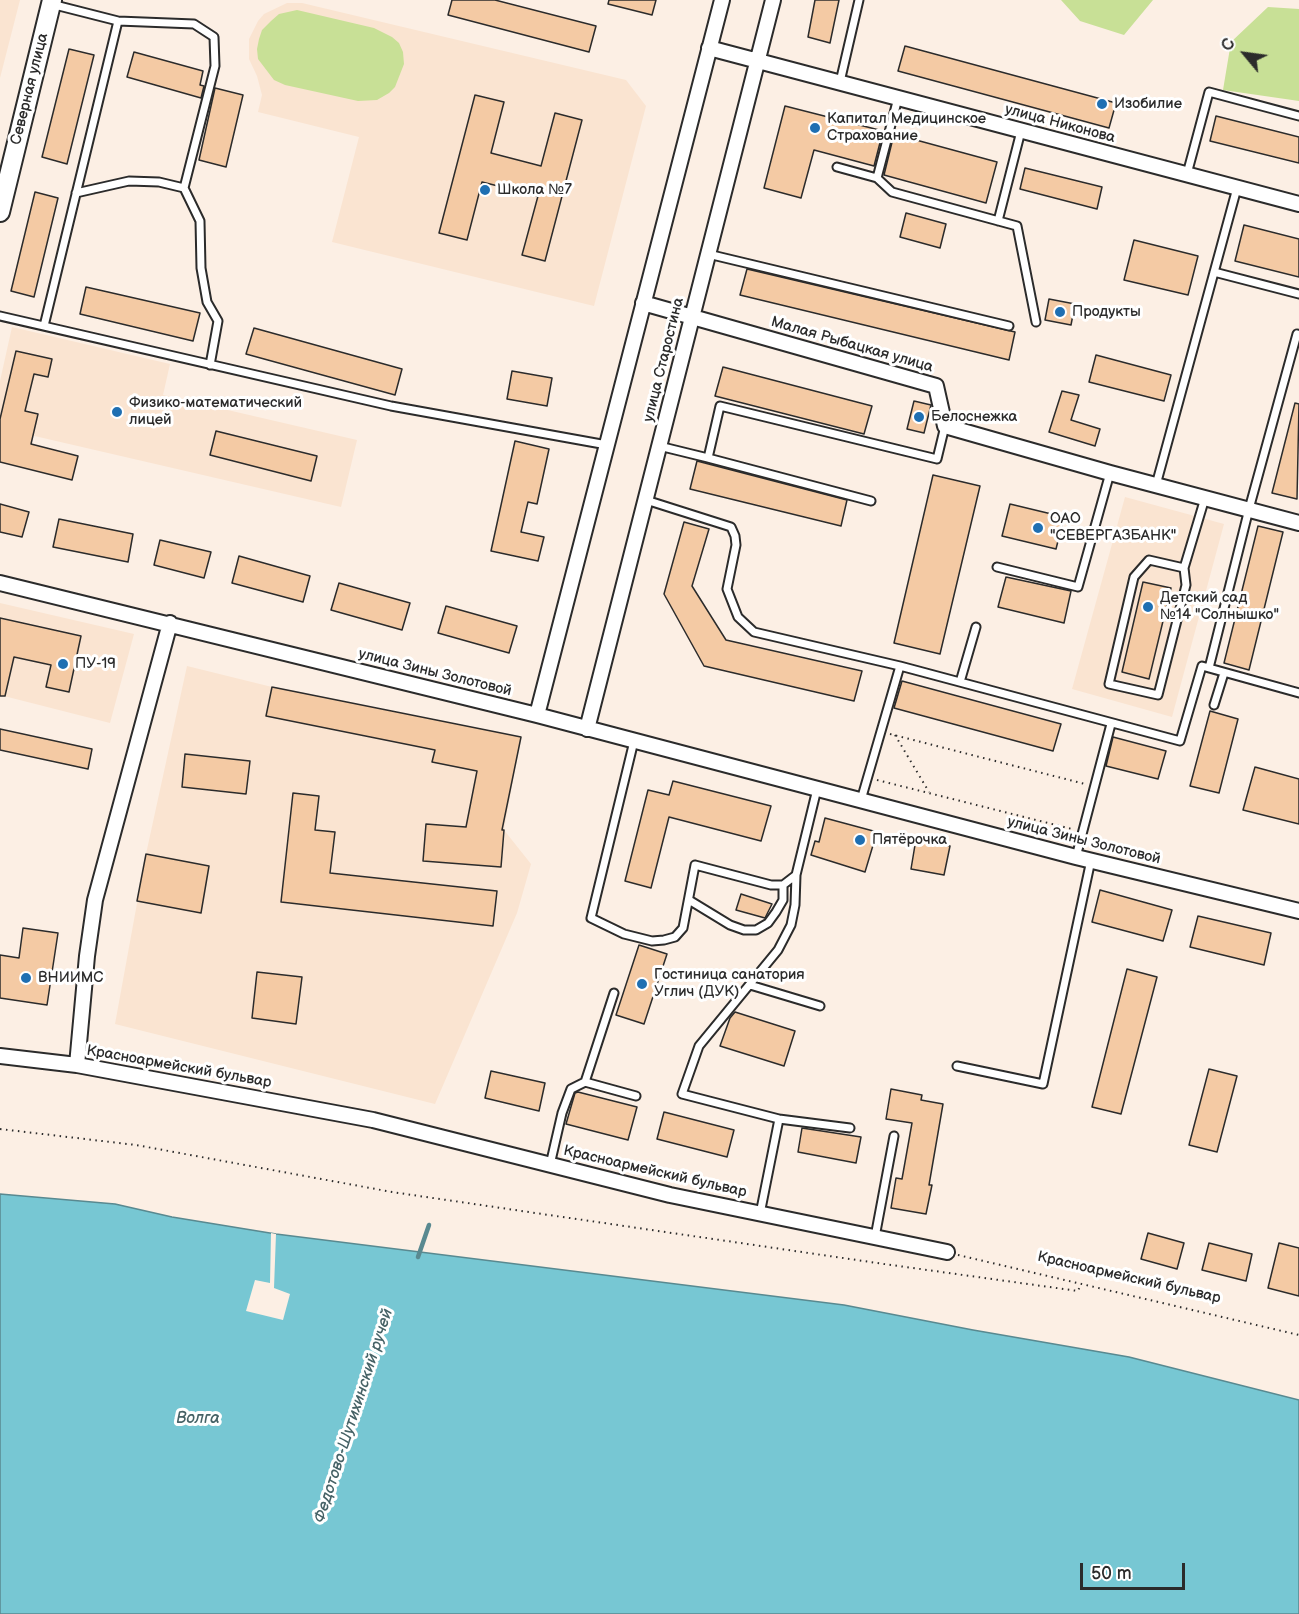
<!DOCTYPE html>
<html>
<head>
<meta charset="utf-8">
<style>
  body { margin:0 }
  #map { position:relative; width:1299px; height:1614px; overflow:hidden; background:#fcefe4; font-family:"Balsamiq Sans",sans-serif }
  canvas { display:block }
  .north { position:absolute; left:1215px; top:24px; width:60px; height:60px; -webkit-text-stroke:4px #fff; paint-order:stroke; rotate:299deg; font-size:16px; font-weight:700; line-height:24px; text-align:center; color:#2b2b2b }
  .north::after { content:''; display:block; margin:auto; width:21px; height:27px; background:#2b2b2b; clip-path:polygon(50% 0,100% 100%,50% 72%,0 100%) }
  .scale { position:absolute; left:1080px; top:1563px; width:105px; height:27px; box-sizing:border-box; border:3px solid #2b2b2b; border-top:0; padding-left:8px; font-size:18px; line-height:21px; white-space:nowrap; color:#2b2b2b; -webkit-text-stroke:4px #fff; paint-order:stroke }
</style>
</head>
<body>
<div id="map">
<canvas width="1299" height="1614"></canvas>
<div class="north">С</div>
<div class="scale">50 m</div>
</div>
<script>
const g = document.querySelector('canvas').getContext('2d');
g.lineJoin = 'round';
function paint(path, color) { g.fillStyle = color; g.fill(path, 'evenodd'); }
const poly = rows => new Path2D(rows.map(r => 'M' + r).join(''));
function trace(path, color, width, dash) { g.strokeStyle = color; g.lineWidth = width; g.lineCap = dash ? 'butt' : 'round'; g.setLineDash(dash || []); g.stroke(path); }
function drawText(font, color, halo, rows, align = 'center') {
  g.font = font + ' "Balsamiq Sans",sans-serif'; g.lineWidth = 6; g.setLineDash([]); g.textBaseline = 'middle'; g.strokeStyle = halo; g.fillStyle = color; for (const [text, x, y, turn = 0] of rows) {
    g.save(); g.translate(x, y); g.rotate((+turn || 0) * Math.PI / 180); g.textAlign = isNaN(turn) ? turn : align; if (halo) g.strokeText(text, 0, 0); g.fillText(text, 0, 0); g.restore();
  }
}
const built = poly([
  [0,0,20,0,0,78],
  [287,3,302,3,626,80,646,106,594,306,332,242,359,137,258,112,262,95,257,76,249,59,249,39,258,21,264,14],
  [12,327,170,364,163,395,357,440,341,507,0,428,0,381],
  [1125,497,1224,524,1172,717,1072,689],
  [0,603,134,634,110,723,0,695],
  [187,666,272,687,521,737,504,830,531,864,517,913,435,1104,115,1024,146,854]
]);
const green = poly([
  [1061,0,1153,0,1124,35,1080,21],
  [1268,7,1299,9,1299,101,1223,90,1231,42],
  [297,10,374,28,392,37,399,43,403,52,404,64,395,87,389,93,377,100,358,101,285,85,274,80,258,59,257,49,259,39,262,30,271,21,279,14]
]);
const water = poly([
  [0,1194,115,1204,172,1217,276,1234,844,1305,973,1330,1129,1357,1299,1400,1299,1614,0,1614,0,1194]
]);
const pier = poly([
  [271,1233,276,1234,274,1288,290,1294,283,1320,246,1311,255,1280,270,1283]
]);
const stream = poly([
  [418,1257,429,1225]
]);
const building = poly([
  [452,0,495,0,596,26,589,52,448,15,452,0],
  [609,0,656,0,652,15,608,4,609,0],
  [815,0,839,0,830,43,808,37,815,0],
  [905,46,1116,103,1109,128,898,71,905,46],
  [69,49,94,55,67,164,42,157,69,49],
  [134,52,203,71,200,85,204,86,201,98,127,77,134,52],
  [215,88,243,95,226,167,199,160,215,88],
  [475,95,504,102,491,153,541,166,555,113,582,120,545,261,522,255,538,196,482,182,467,240,439,233,475,95],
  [785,106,883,131,874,166,814,150,801,198,764,188,785,106],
  [1216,116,1299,137,1299,163,1210,141,1216,116],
  [894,134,997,162,986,203,884,175,894,134],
  [1025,168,1102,187,1097,209,1020,189,1025,168],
  [35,192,58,198,34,297,11,291,35,192],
  [906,213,946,224,940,248,900,237,906,213],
  [1244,225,1299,239,1299,277,1235,261,1244,225],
  [1134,240,1198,256,1188,295,1124,280,1134,240],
  [747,269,1015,332,1009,360,740,295,747,269],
  [86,287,200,313,193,341,80,314,86,287],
  [1049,299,1075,304,1071,325,1045,320,1049,299],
  [254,328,402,369,395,395,246,354,254,328],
  [16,351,52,359,48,377,34,374,25,411,38,414,31,444,78,456,72,480,0,462,0,419,16,351],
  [1096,355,1171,375,1164,401,1089,382,1096,355],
  [723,367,872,406,864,434,715,396,723,367],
  [512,371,552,378,547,406,507,399,512,371],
  [1062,391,1079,395,1071,420,1100,429,1095,446,1049,432,1062,391],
  [914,401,931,405,924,433,907,429,914,401],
  [1295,403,1299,404,1297,499,1272,493,1295,403],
  [216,431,317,456,311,481,210,455,216,431],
  [515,441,549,449,537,504,528,502,521,532,544,537,538,561,491,551,515,441],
  [697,461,847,500,841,526,690,489,697,461],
  [933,475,980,486,940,654,894,643,933,475],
  [0,504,29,512,22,537,0,532,0,504],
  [1010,504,1064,517,1056,549,1002,536,1010,504],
  [59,519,133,534,128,562,53,547,59,519],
  [684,522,709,529,692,586,726,640,862,671,854,701,704,666,664,594,684,522],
  [1258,526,1283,532,1249,670,1224,663,1258,526],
  [160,540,211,552,204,578,154,565,160,540],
  [239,556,310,576,303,602,232,583,239,556],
  [1006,577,1071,591,1064,623,998,607,1006,577],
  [1143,582,1171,588,1149,679,1122,672,1143,582],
  [339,583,410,603,402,630,331,610,339,583],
  [446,606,517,626,509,653,438,633,446,606],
  [0,618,81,636,69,692,46,687,51,665,14,657,5,696,0,696,0,618],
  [902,681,1061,724,1053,751,894,708,902,681],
  [272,687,521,737,502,830,504,830,501,867,423,861,426,824,466,827,477,771,432,762,435,750,266,716,272,687],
  [1210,711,1238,719,1219,793,1190,786,1210,711],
  [0,729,92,749,88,769,0,750,0,729],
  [1113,737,1166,751,1158,779,1106,766,1113,737],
  [185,754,250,761,246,794,182,787,185,754],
  [1255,767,1299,779,1299,824,1243,810,1255,767],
  [673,781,771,806,761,841,669,817,651,888,625,881,648,790,669,795,673,781],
  [293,793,319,796,315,830,335,832,330,873,497,891,493,926,281,902,293,793],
  [825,818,877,832,865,872,811,855,815,841,819,842,825,818],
  [916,839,950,846,944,875,911,869,916,839],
  [146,854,209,866,201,913,137,901,146,854],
  [1100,890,1172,910,1163,941,1092,922,1100,890],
  [741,894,772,904,765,918,736,910,741,894],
  [1198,916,1271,933,1264,965,1190,947,1198,916],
  [23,928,58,933,47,1005,0,998,0,955,19,958,23,928],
  [639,945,667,954,644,1024,616,1015,639,945],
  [1127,969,1157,977,1121,1114,1092,1107,1127,969],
  [257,972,302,977,296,1024,252,1018,257,972],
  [735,1012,795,1031,784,1066,720,1046,730,1018,735,1012],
  [1209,1069,1237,1076,1217,1152,1189,1145,1209,1069],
  [491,1071,545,1083,539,1111,485,1098,491,1071],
  [891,1089,922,1095,921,1100,943,1104,929,1185,932,1185,926,1214,891,1208,896,1178,902,1179,912,1123,886,1119,891,1089],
  [578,1092,637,1107,628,1140,566,1124,575,1093,578,1092],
  [664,1112,734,1130,727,1157,657,1139,664,1112],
  [802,1128,861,1137,856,1163,798,1152,802,1128],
  [1148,1233,1184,1243,1177,1269,1141,1259,1148,1233],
  [1209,1243,1252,1254,1246,1281,1202,1270,1209,1243],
  [1279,1243,1299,1248,1299,1296,1268,1288,1279,1243]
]);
const path = poly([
  [890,734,1085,784],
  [895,735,929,792],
  [877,780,1072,829],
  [0,1129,136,1145,392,1192,877,1263,1078,1291,1081,1284],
  [958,1255,1299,1335]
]);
const lane = poly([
  [51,4,118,21,194,24,214,37,215,66,184,188,159,182,129,181,76,193],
  [840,82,859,0],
  [837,167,877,178,892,192,1017,226,1036,322],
  [1187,174,1209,92,1299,116],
  [877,178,898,98],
  [184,188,200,221,201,268,207,302,218,321,210,365],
  [998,221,1021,131],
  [708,254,1009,326],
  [1214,272,1299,294],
  [0,316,391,406,607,445],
  [44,326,118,21],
  [1299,335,1297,334,1249,509,1209,668,1299,693],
  [659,446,708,458,720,406,937,459,945,426],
  [708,458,871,501],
  [1156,485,1237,188],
  [646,500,731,527,735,536,736,545,727,589,738,617,754,632,900,666,861,800],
  [997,567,1078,587,1110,473],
  [1184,568,1186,585,1158,695,1109,684,1134,577,1149,560,1184,568,1205,498],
  [900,666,1180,741,1202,666,1209,668],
  [960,682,976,627],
  [1214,705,1224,673],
  [634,741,591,918,624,934,652,941,664,940,675,937,683,928,695,865,771,885,783,885,796,875,817,789],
  [1076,857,1111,724],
  [796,875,795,905,791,925,778,950,699,1046,682,1094,779,1119,850,1128],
  [689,900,730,925,744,930,756,930,768,923,776,912,783,900,783,885],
  [750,985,820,1006],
  [957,1066,1043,1084,1091,860],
  [585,1082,636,1096],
  [550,1165,562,1113,571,1089,585,1082,614,993],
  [760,1214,779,1119],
  [875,1237,894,1136]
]);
const street = poly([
  [709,48,1299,204],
  [643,303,936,386,945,426,1110,473,1299,523],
  [0,583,537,715,1076,857,1299,911],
  [537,715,722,0],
  [587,729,773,0],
  [0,1056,77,1065,373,1120,670,1195,947,1252],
  [77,1065,87,956,95,900,170,623]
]);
const secondary = poly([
  [0,212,52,0]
]);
const markers = [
  [1102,104,6,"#1f6fb2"],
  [815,128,6,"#1f6fb2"],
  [485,190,6,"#1f6fb2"],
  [1060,312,6,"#1f6fb2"],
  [117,412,6,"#1f6fb2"],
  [919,417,6,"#1f6fb2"],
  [1038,528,6,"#1f6fb2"],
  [1148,607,6,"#1f6fb2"],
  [63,664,6,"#1f6fb2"],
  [860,840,6,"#1f6fb2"],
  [26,978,6,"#1f6fb2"],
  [642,984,6,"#1f6fb2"]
];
const streetNames = [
  ["Северная улица",30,89,-76],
  ["улица Никонова",1060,124,15],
  ["Малая Рыбацкая улица",852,345,16],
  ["улица Старостина",664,360,-76],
  ["улица Зины Золотовой",435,673,14],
  ["улица Зины Золотовой",1084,841,14],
  ["Красноармейский бульвар",179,1067,10],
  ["Красноармейский бульвар",655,1172,13],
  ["Красноармейский бульвар",1129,1278,13]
];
const poiNames = [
  ["Изобилие",1114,104],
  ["Капитал Медицинское",827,119],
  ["Страхование",827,136],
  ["Школа №7",497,190],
  ["Продукты",1072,312],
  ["Физико-математический",129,403],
  ["лицей",129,420],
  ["Белоснежка",931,417],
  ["ОАО",1050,519],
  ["\"СЕВЕРГАЗБАНК\"",1050,536],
  ["Детский сад",1160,598],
  ["№14 \"Солнышко\"",1160,615],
  ["ПУ-19",75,664],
  ["Пятёрочка",872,840],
  ["Гостиница санатория",654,975],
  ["Углич (ДУК)",654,992],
  ["ВНИИМС",38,978]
];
const waterNames = [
  ["Федотово-Шутихинский ручей",354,1416,-72],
  ["Волга",198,1419]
];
paint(built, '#fae4d1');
paint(green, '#c8e096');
paint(water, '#77c7d3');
trace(water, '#598990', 1.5);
paint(pier, '#fcefe4');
trace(stream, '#598990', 4.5);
paint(building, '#f4caa4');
trace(building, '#2b2b2b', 1.5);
trace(lane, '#2b2b2b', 11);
trace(street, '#2b2b2b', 18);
trace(secondary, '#2b2b2b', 22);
trace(path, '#2b2b2b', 2, [1.5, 4.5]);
trace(lane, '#fff', 7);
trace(street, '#fff', 14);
trace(secondary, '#fff', 18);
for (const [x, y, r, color] of markers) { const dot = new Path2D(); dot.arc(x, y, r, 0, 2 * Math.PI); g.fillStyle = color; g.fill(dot); trace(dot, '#fff', 2); }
drawText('15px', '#2b2b2b', '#fff', streetNames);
drawText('15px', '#2b2b2b', '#fff', poiNames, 'left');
drawText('italic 16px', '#466266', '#fff', waterNames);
</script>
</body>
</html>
